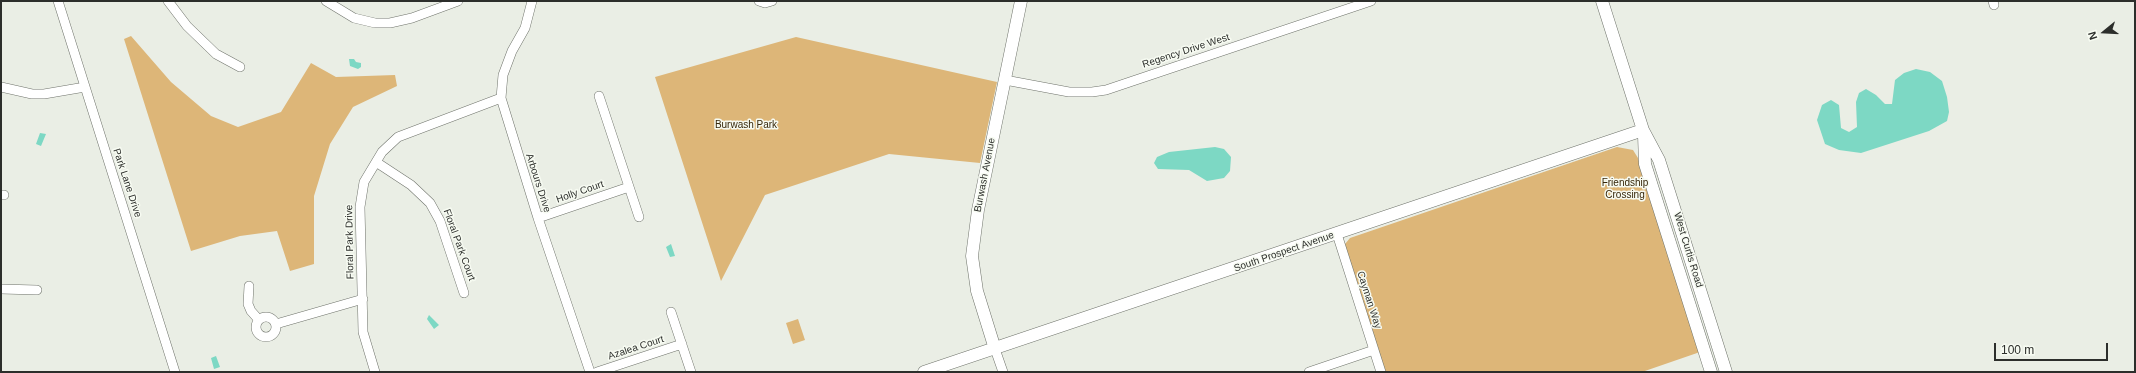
<!DOCTYPE html>
<html>
<head>
<meta charset="utf-8">
<style>
  body { margin:0 }
  #map { position:relative; width:2136px; height:373px; overflow:hidden; background:#eaeee5; font-family:Helvetica,sans-serif }
  canvas { display:block }
  .frame { position:absolute; inset:0; border:2px solid #2c2e2b; pointer-events:none }
  .north { position:absolute; left:2084px; top:12px; width:40px; height:40px; -webkit-text-stroke:3px #f7fbf2; paint-order:stroke; rotate:252deg; font-size:11px; font-weight:700; line-height:16px; text-align:center; color:#2c2e2b }
  .north::after { content:''; display:block; margin:auto; width:14px; height:18px; background:#2c2e2b; clip-path:polygon(50% 0,100% 100%,50% 72%,0 100%) }
  .scale { position:absolute; left:1994px; top:343px; width:114px; height:18px; box-sizing:border-box; border:2px solid #2c2e2b; border-top:0; padding-left:5px; font-size:12px; line-height:14px; white-space:nowrap; color:#2c2e2b; -webkit-text-stroke:3px #f7fbf2; paint-order:stroke }
</style>
</head>
<body>
<div id="map">
<canvas width="2136" height="373"></canvas>
<div class="frame"></div>
<div class="north">N</div>
<div class="scale">100 m</div>
</div>
<script>
const g = document.querySelector('canvas').getContext('2d');
g.lineJoin = 'round';
function paint(path, color) { g.fillStyle = color; g.fill(path, 'evenodd'); }
const poly = rows => new Path2D(rows.map(r => 'M' + r).join(''));
function trace(path, color, width, dash) { g.strokeStyle = color; g.lineWidth = width; g.lineCap = dash ? 'butt' : 'round'; g.setLineDash(dash || []); g.stroke(path); }
function drawText(font, color, halo, rows, align = 'center') {
  g.font = font + ' Helvetica,sans-serif'; g.lineWidth = 3; g.setLineDash([]); g.textBaseline = 'middle'; g.strokeStyle = halo; g.fillStyle = color; for (const [text, x, y, turn = 0] of rows) {
    g.save(); g.translate(x, y); g.rotate((+turn || 0) * Math.PI / 180); g.textAlign = isNaN(turn) ? turn : align; if (halo) g.strokeText(text, 0, 0); g.fillText(text, 0, 0); g.restore();
  }
}
const green = poly([
  [131,36,171,82,211,116,238,127,281,112,311,63,336,77,395,75,397,86,353,107,330,144,314,196,314,264,290,271,277,231,240,236,191,251,124,39],
  [796,37,997,82,980,163,889,154,765,195,721,281,655,77],
  [1617,147,1633,150,1638,158,1700,352,1642,372,1385,372,1347,253,1345,244,1350,238],
  [798,319,805,340,793,344,786,323]
]);
const water = poly([
  [349,59,354,59,356,62,361,63,361,67,358,69,350,66],
  [1916,69,1930,72,1942,81,1947,97,1949,112,1947,121,1929,131,1861,153,1839,150,1825,144,1817,120,1822,105,1831,100,1839,105,1841,128,1849,132,1857,127,1856,102,1859,93,1866,89,1876,95,1885,104,1892,104,1895,80,1904,73],
  [40,133,46,134,41,146,36,144],
  [1215,147,1224,149,1231,157,1230,171,1224,178,1207,181,1189,170,1158,169,1154,163,1157,157,1169,152],
  [671,244,675,256,670,257,666,247],
  [429,315,439,325,434,329,427,319],
  [216,356,220,367,214,369,211,358]
]);
const street = poly([
  [58,1,175,372],
  [168,1,187,26,216,54,240,67],
  [326,1,354,18,375,23,390,23,412,18,458,1],
  [532,1,525,28,512,51,503,75,501,98,538,218,590,372],
  [759,1,765,3,772,1],
  [1993,1,1994,5],
  [1005,80,1069,92,1092,92,1106,90,1371,1],
  [1,87,32,94,44,94,85,87],
  [599,96,639,217],
  [376,162,411,185,430,203,440,221,464,293],
  [1,195,4,195],
  [538,218,629,187],
  [1337,234,1381,372],
  [249,286,248,304,251,311,259,320],
  [1,289,37,290],
  [671,312,691,372],
  '256 327a10 10 0 1 1 20 0a10 10 0 1 1-20 0Z',
  [276,324,363,299],
  [995,349,1003,372],
  [375,372,363,332,360,207,364,182,382,152,398,137,501,98],
  [597,372,682,344],
  [1309,372,1374,350]
]);
const secondary = poly([
  [1602,1,1643,130,1659,160,1726,372],
  [1644,135,1645,164,1711,372],
  [995,349,977,291,972,256,978,210,1021,1],
  [924,372,1643,130]
]);
const streetNames = [
  ["Regency Drive West",1186,51,-18],
  ["Burwash Avenue",985,175,-79],
  ["Park Lane Drive",127,183,72],
  ["Arbours Drive",538,183,72],
  ["Holly Court",580,192,-19],
  ["Floral Park Drive",350,242,-91],
  ["Floral Park Court",459,245,70],
  ["West Curtis Road",1688,250,73],
  ["South Prospect Avenue",1284,252,-19],
  ["Cayman Way",1369,300,72],
  ["Azalea Court",636,348,-18]
];
const parkNames = [
  ["Burwash Park",746,125],
  ["Friendship",1625,183],
  ["Crossing",1625,195]
];
paint(green, '#ddb678');
paint(water, '#7dd8c4');
trace(street, '#6f736b', 10);
trace(secondary, '#6f736b', 13);
trace(street, '#fff', 9);
trace(secondary, '#fff', 12);
drawText('10px', '#2c2e2b', '#f7fbf2', streetNames);
drawText('10px', '#362609', '#f7fbf2', parkNames);
</script>
</body>
</html>
